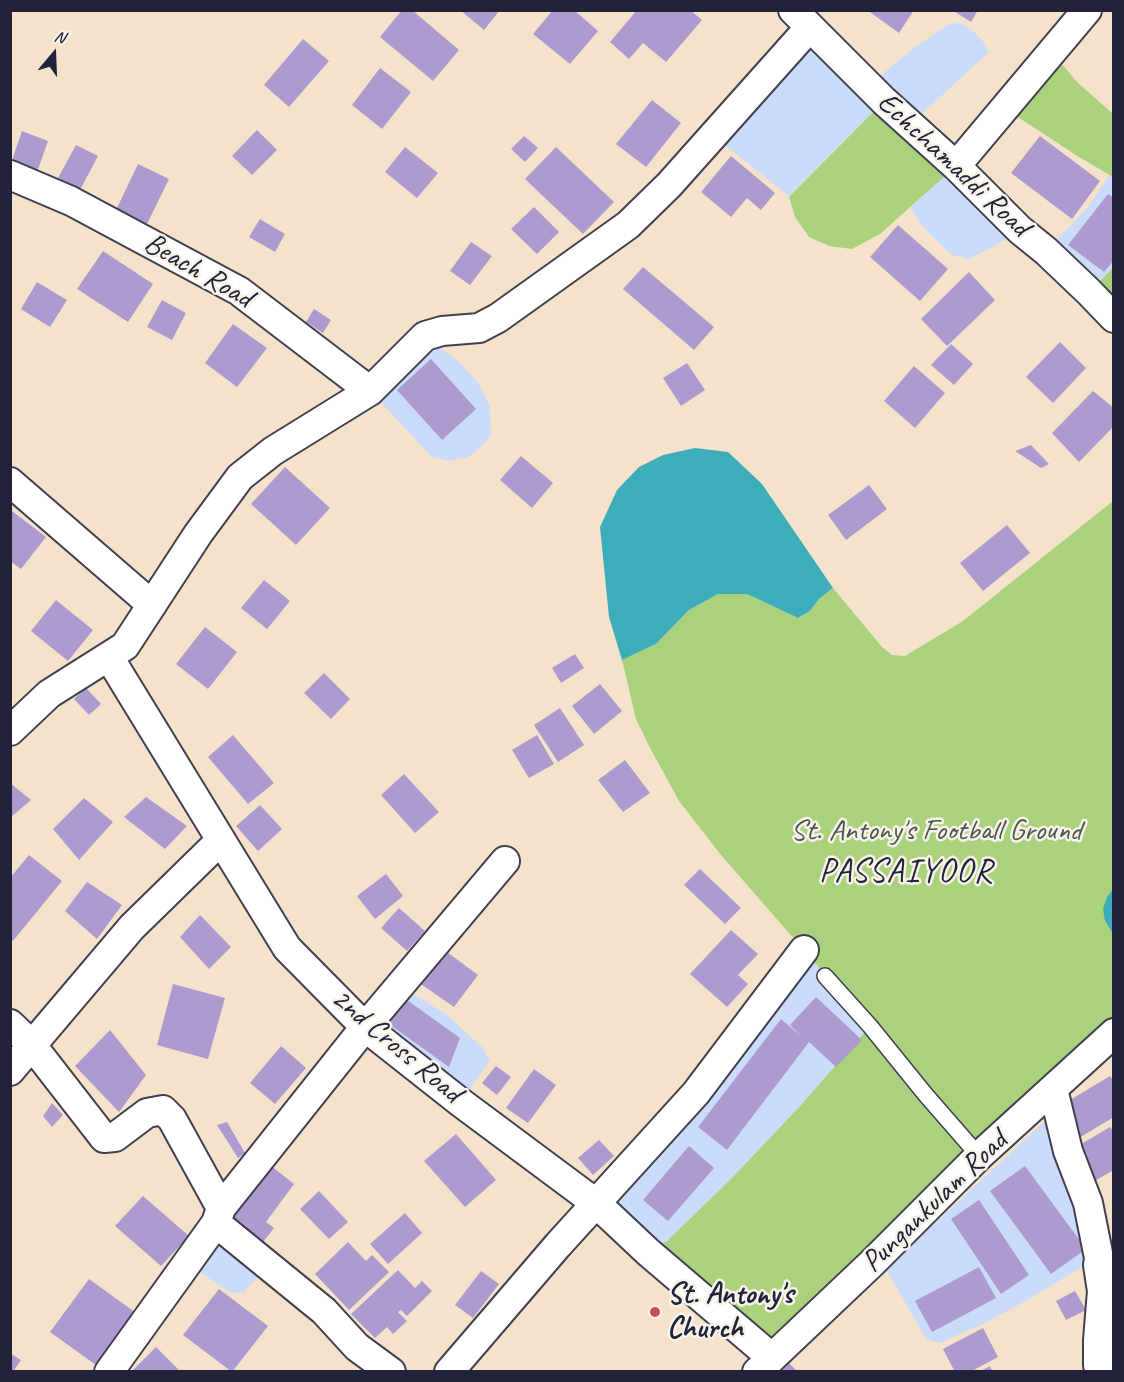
<!DOCTYPE html>
<html>
<head>
<meta charset="utf-8">
<style>
  body { margin:0 }
  #map { position:relative; width:1124px; height:1382px; overflow:hidden; background:#f4e3ca; font-family:Caveat,sans-serif }
  canvas { display:block }
  .frame { position:absolute; inset:0; border:12px solid #22223b; pointer-events:none }
  .north { position:absolute; left:24px; top:24px; width:60px; height:60px; -webkit-text-stroke:4px #f7f3e8; paint-order:stroke; rotate:19deg; font-size:16px; font-weight:700; line-height:24px; text-align:center; color:#22223b }
  .north::after { content:''; display:block; margin:auto; width:21px; height:27px; background:#22223b; clip-path:polygon(50% 0,100% 100%,50% 72%,0 100%) }
</style>
</head>
<body>
<div id="map">
<canvas width="1124" height="1382"></canvas>
<div class="frame"></div>
<div class="north">N</div>
</div>
<script>
const g = document.querySelector('canvas').getContext('2d');
g.lineJoin = 'round';
function paint(path, color) { g.fillStyle = color; g.fill(path, 'evenodd'); }
const poly = rows => new Path2D(rows.map(r => 'M' + r).join(''));
function trace(path, color, width, dash) { g.strokeStyle = color; g.lineWidth = width; g.lineCap = dash ? 'butt' : 'round'; g.setLineDash(dash || []); g.stroke(path); }
function drawText(font, color, halo, rows, align = 'center') {
  g.font = font + ' Caveat,sans-serif'; g.lineWidth = 5; g.setLineDash([]); g.textBaseline = 'middle'; g.strokeStyle = halo; g.fillStyle = color; for (const [text, x, y, turn = 0] of rows) {
    g.save(); g.translate(x, y); g.rotate((+turn || 0) * Math.PI / 180); g.textAlign = isNaN(turn) ? turn : align; if (halo) g.strokeText(text, 0, 0); g.fillText(text, 0, 0); g.restore();
  }
}
const built = poly([
  [951,23,963,24,973,31,982,40,989,52,911,124,884,101,789,196,712,135,810,27,869,85,915,47],
  [956,166,1020,230,993,247,968,259,950,254,922,226,911,208,935,182],
  [1109,176,1113,177,1113,268,1089,292,1046,251,1089,206],
  [425,336,458,361,477,381,490,406,491,435,480,448,468,457,449,461,432,457,370,391],
  [804,950,870,1026,801,1105,732,1178,667,1241,648,1252,605,1207],
  [400,985,447,1015,482,1047,490,1061,460,1102,365,1027],
  [1048,1118,1093,1260,1031,1298,983,1324,940,1343,926,1339,886,1269],
  [216,1223,268,1266,244,1292,232,1293,185,1263]
]);
const green = poly([
  [1052,52,1077,82,1113,114,1113,177,1079,157,1004,108],
  [884,101,956,166,880,234,852,249,829,246,809,237,795,217,789,197],
  [1113,268,1113,318,1089,292],
  [1113,501,1114,889,1107,897,1105,921,1113,934,1113,1033,771,1357,648,1252,667,1241,732,1178,801,1105,870,1026,721,855,679,801,649,746,636,719,622,660,656,644,689,610,718,594,747,594,798,618,810,611,819,599,833,588,882,647,892,655,905,656,963,621]
]);
const water = poly([
  [695,448,728,452,762,484,833,588,819,599,810,611,798,618,747,594,718,594,689,610,656,644,622,660,609,617,600,527,617,490,639,467,663,455],
  [1113,889,1113,934,1105,921,1103,909,1107,897]
]);
const building = poly([
  [402,10,412,10,459,50,433,81,380,37],
  [460,10,500,10,484,30],
  [553,10,574,10,598,31,570,64,533,34],
  [637,10,690,10,702,20,666,62,643,43,629,59,610,42],
  [867,10,914,10,899,33],
  [952,10,978,10,971,22],
  [303,39,329,61,289,107,264,85],
  [380,68,411,92,382,129,352,105],
  [652,100,681,123,646,167,616,144],
  [257,130,277,150,252,175,232,156],
  [22,131,48,141,36,175,10,166],
  [524,136,538,148,525,162,511,149],
  [1040,136,1100,181,1072,219,1011,173],
  [76,145,98,156,80,190,58,178],
  [405,147,438,173,417,198,385,172],
  [556,147,614,202,583,234,525,179],
  [731,156,775,193,761,210,747,198,731,217,701,192],
  [138,164,169,179,147,224,116,210],
  [1108,194,1114,198,1114,260,1104,272,1068,245],
  [534,207,559,232,537,254,511,229],
  [260,219,285,234,275,252,249,237],
  [898,225,948,269,920,301,870,257],
  [471,242,492,256,470,285,450,271],
  [103,251,153,284,128,322,77,289],
  [643,267,714,327,694,350,623,289],
  [969,272,995,300,947,346,921,319],
  [37,282,67,300,50,327,21,309],
  [162,300,186,313,172,340,147,327],
  [314,309,331,320,323,333,306,322],
  [233,324,267,348,237,387,205,363],
  [1060,342,1086,368,1053,403,1026,377],
  [951,344,973,364,954,385,931,365],
  [431,359,476,409,442,440,397,390],
  [687,363,705,390,681,406,663,378],
  [914,366,945,393,915,428,884,401],
  [1093,391,1114,408,1114,426,1079,462,1052,433],
  [1031,445,1049,464,1041,468,1015,451],
  [521,456,553,483,532,508,500,480],
  [285,467,330,508,296,545,251,504],
  [869,485,887,509,846,540,828,515],
  [12,511,46,537,21,569,10,561],
  [1007,525,1030,553,983,591,960,563],
  [264,580,290,601,267,629,241,608],
  [56,600,93,630,68,661,31,631],
  [205,627,237,652,208,689,176,664],
  [575,654,584,668,561,683,552,668],
  [324,673,350,699,331,719,304,693],
  [600,684,622,711,594,734,572,706],
  [86,688,101,704,89,715,74,699],
  [560,708,584,745,558,762,534,725],
  [233,735,274,783,248,804,208,757],
  [537,735,554,764,529,778,512,750],
  [625,760,650,793,623,812,598,780],
  [404,774,439,812,415,833,381,795],
  [10,783,31,800,12,816,10,814],
  [146,797,187,826,165,849,124,817],
  [84,798,113,822,79,860,53,829],
  [260,805,282,829,258,851,236,826],
  [29,855,62,881,13,941,10,939,10,878],
  [700,869,741,908,725,924,684,885],
  [386,874,403,896,375,919,357,896],
  [87,882,122,905,97,939,65,911],
  [399,908,425,931,407,951,381,928],
  [200,915,231,947,209,969,180,937],
  [731,930,758,954,738,975,748,984,727,1007,690,974],
  [447,952,478,975,454,1007,418,982],
  [173,984,225,998,208,1059,157,1045],
  [400,995,460,1038,449,1067,382,1019],
  [816,997,862,1040,836,1067,809,1042,727,1150,698,1127,781,1019,802,1037,790,1025],
  [110,1030,146,1075,119,1112,75,1066],
  [281,1046,306,1068,275,1104,250,1083],
  [496,1066,511,1077,497,1095,482,1083],
  [534,1069,556,1085,528,1123,506,1108],
  [1110,1076,1114,1081,1114,1117,1079,1138,1060,1106],
  [52,1103,63,1115,52,1127,43,1116],
  [227,1122,245,1153,238,1158,217,1125],
  [1110,1127,1114,1132,1114,1170,1091,1183,1071,1150],
  [456,1134,496,1180,465,1207,424,1161],
  [599,1140,614,1156,593,1175,578,1158],
  [689,1146,714,1168,668,1221,643,1200],
  [270,1165,294,1184,266,1222,274,1228,260,1246,227,1222],
  [1025,1166,1086,1249,1051,1274,990,1191],
  [319,1191,348,1222,329,1239,300,1209],
  [143,1196,189,1236,161,1266,115,1226],
  [979,1200,1029,1275,1001,1294,951,1219],
  [405,1213,422,1233,388,1264,370,1244],
  [348,1242,366,1261,372,1255,389,1272,349,1310,315,1274],
  [979,1267,996,1298,932,1332,915,1301],
  [398,1270,415,1288,422,1281,432,1291,407,1316,401,1310,398,1312,407,1321,393,1334,387,1327,375,1338,351,1314],
  [481,1271,499,1284,473,1318,455,1305],
  [89,1279,139,1315,100,1368,50,1332],
  [219,1289,268,1326,232,1372,183,1335],
  [1075,1291,1086,1310,1066,1320,1056,1301],
  [983,1328,998,1357,970,1372,955,1372,943,1349],
  [156,1347,181,1372,131,1372],
  [10,1353,21,1360,13,1372,10,1372],
  [789,1363,798,1372,781,1372],
  [990,1366,993,1372,979,1372]
]);
const service = poly([
  [825,976,870,1026,925,1094,979,1156]
]);
const minor = poly([
  [793,10,884,101,956,166,1020,230,1046,251,1089,292,1114,318],
  [956,166,1087,10],
  [10,175,71,201,239,291,370,391],
  [10,482,152,605],
  [109,657,287,948,365,1027,460,1102,597,1204,648,1252,771,1357],
  [10,731,49,694,125,646,198,534,240,477,273,451,370,391,425,336,442,331,479,328,498,318,628,225,669,185,810,27],
  [10,1024,31,1044,104,1138,115,1137,147,1113,163,1110,172,1119,221,1208],
  [10,1071,132,927,221,840],
  [1053,1089,1068,1151,1088,1203,1099,1258,1098,1265,1102,1291,1098,1340,1098,1365,1100,1372],
  [216,1223,324,1311,357,1347,391,1372],
  [109,1372,216,1223,221,1208,365,1027,505,861],
  [449,1372,558,1245,696,1093,804,950],
  [757,1372,872,1263,979,1156,1114,1033]
]);
const markers = [
  [655,1312,6,"#d1495b"]
];
const streetNames = [
  ["Echchamaddi Road",953,165,43],
  ["Beach Road",198,271,30],
  ["2nd Cross Road",396,1046,40],
  ["Pungankulam Road",935,1202,-44]
];
const parkNames = [
  ["St. Antony's Football Ground",936,831]
];
const poiNames = [
  ["St. Antony's",667,1295],
  ["Church",667,1329]
];
const quarterNames = [
  ["PASSAIYOOR",906,872]
];
paint(built, '#cadcf9');
paint(green, '#aad27d');
paint(water, '#3eadbb');
paint(building, '#ad9bd0');
trace(service, '#423f50', 18);
trace(minor, '#423f50', 32);
trace(service, '#fff', 15);
trace(minor, '#fff', 28);
for (const [x, y, r, color] of markers) { const dot = new Path2D(); dot.arc(x, y, r, 0, 2 * Math.PI); g.fillStyle = color; g.fill(dot); trace(dot, '#f7f3e8', 2); }
drawText('30px', '#22223b', '#f7f3e8', streetNames);
drawText('30px', '#4b574f', '#f7f3e8', parkNames);
drawText('bold 30px', '#22223b', '#f7f3e8', poiNames, 'left');
g.letterSpacing = '1.5px';
drawText('33px', '#22223b', '#f7f3e8', quarterNames);
g.letterSpacing = '0px';
</script>
</body>
</html>
